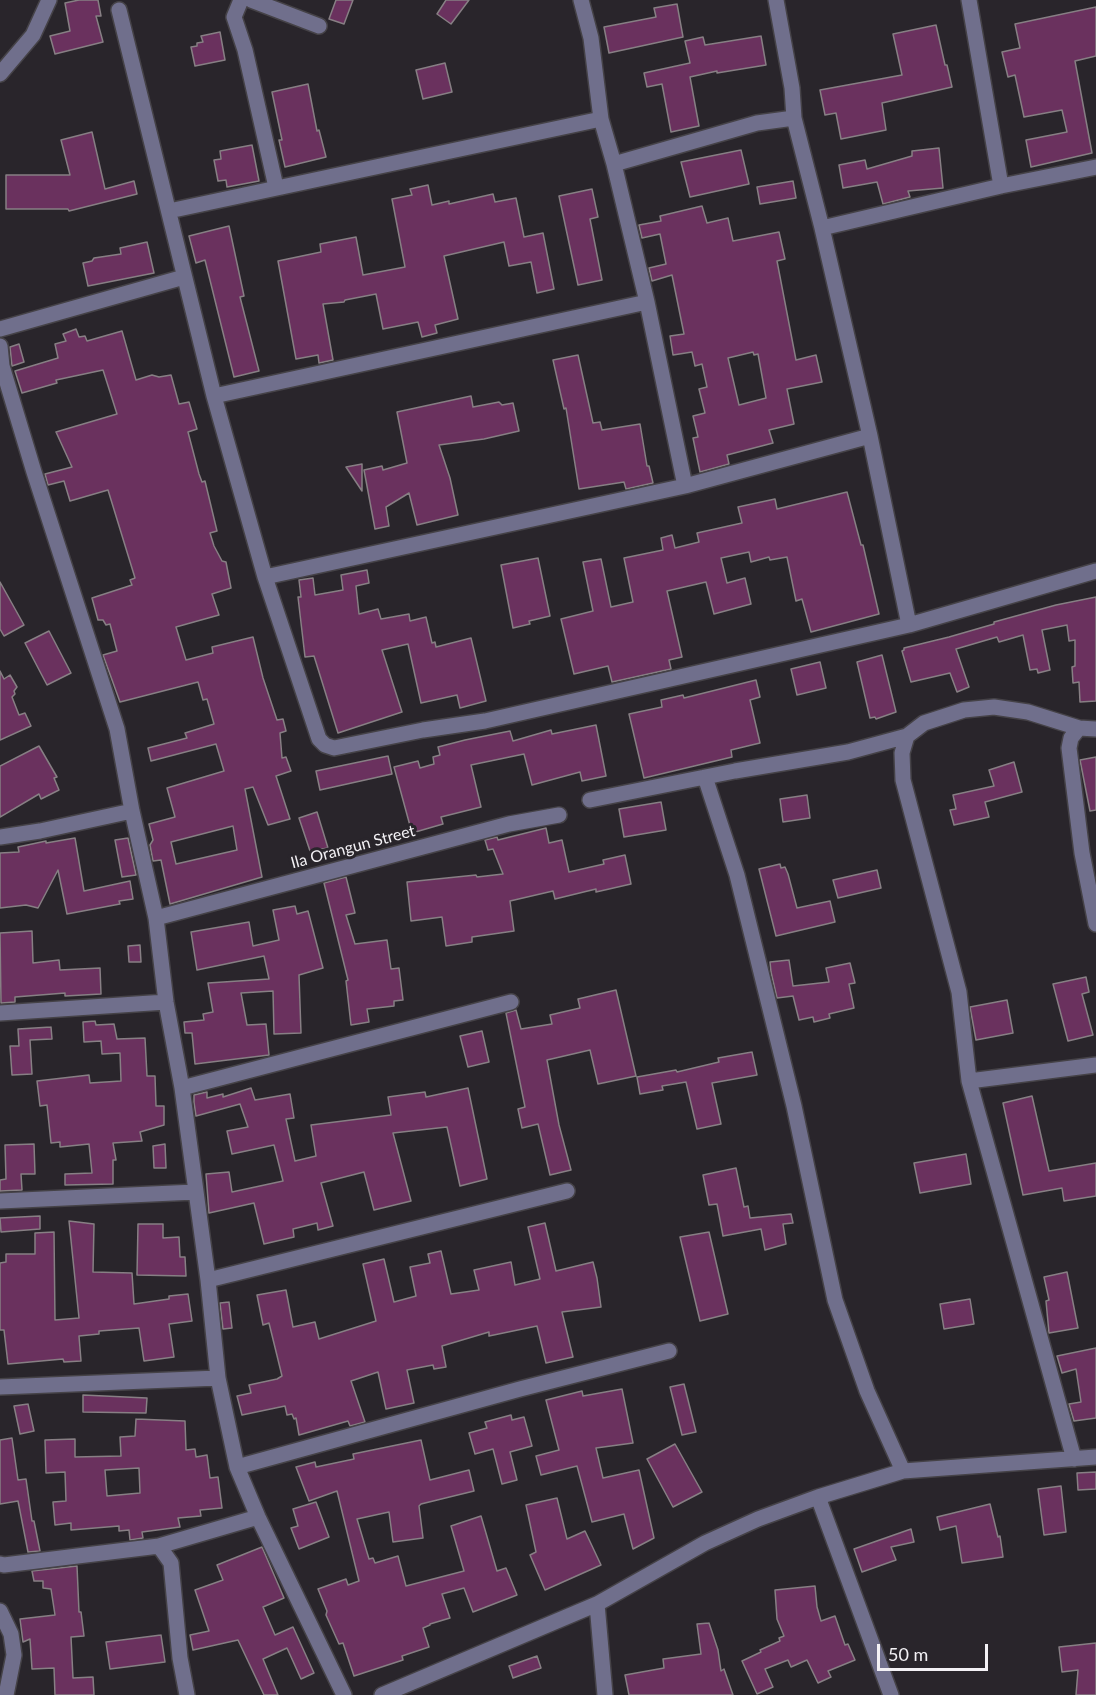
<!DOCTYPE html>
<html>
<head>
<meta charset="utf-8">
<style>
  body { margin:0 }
  #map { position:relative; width:1096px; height:1695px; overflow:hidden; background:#29252b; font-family:Lato,sans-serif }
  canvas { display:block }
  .scale { position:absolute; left:877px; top:1644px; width:111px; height:27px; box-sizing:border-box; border:3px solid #f3f1f5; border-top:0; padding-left:8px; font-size:18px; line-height:21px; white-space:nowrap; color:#f3f1f5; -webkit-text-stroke:4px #29252b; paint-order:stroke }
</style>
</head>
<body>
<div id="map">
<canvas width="1096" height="1695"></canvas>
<div class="scale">50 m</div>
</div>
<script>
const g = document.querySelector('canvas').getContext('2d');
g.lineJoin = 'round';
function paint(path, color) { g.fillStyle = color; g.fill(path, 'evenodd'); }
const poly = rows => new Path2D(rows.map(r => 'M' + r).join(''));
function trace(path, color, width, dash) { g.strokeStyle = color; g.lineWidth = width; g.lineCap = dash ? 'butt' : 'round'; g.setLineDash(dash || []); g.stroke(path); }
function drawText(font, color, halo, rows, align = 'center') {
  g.font = font + ' Lato,sans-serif'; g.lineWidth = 6; g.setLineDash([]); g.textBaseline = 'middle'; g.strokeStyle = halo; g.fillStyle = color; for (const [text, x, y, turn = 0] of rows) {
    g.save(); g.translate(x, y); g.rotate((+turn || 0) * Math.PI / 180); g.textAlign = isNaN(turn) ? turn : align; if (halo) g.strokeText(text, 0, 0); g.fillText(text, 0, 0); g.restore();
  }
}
const building = poly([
  [79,0,98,0,101,16,96,16,103,42,55,54,50,36,70,31,65,3,79,0],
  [336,0,353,0,344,24,329,19,336,0],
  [446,0,469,0,451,24,437,14,446,0],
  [677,4,683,37,609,53,604,27,656,17,654,8,677,4],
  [1096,7,1096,56,1075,61,1092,153,1031,167,1026,140,1067,132,1062,110,1024,117,1015,75,1008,77,1002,52,1020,48,1015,24,1096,7],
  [936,25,945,65,947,65,952,87,882,103,886,130,841,139,836,113,825,115,820,90,902,75,893,34,936,25],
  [220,32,225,60,195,66,191,47,197,46,197,43,203,42,201,36,220,32],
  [761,36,766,65,717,73,717,71,690,77,699,126,671,132,662,84,647,87,644,73,690,63,685,41,703,37,705,45,761,36],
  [445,63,452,92,423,99,416,70,445,63],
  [308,84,317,131,319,130,326,157,285,167,279,140,282,140,272,92,308,84],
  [92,132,105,189,134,181,137,194,69,211,68,209,6,209,6,175,70,175,61,140,92,132],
  [252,145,259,181,227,187,226,180,218,181,214,160,221,159,220,151,252,145],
  [939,148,943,188,908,191,910,197,883,204,877,182,843,188,839,165,865,160,867,169,912,156,912,151,939,148],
  [741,150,749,184,690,197,681,162,741,150],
  [793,181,796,198,760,204,757,187,793,181],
  [428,185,432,205,449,201,449,204,493,194,495,202,516,198,524,237,543,233,554,289,537,293,531,262,509,266,504,242,444,256,458,319,435,325,437,333,422,337,418,322,383,329,376,294,345,300,344,302,323,304,333,360,319,363,318,355,296,359,278,261,321,252,320,244,356,237,363,275,405,267,392,199,412,195,410,189,428,185],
  [592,189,598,217,590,219,602,280,578,285,559,196,592,189],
  [702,206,707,223,728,218,733,241,779,232,785,259,777,261,796,360,816,355,822,382,787,389,794,424,769,430,773,443,727,455,729,464,700,472,693,438,698,437,693,416,705,413,699,389,707,387,702,364,695,366,692,352,673,355,670,336,684,334,672,275,652,281,649,268,666,264,660,234,642,238,639,225,661,221,660,216,702,206],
  [753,352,754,355,758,354,766,398,739,405,728,358,753,352],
  [229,226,244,296,240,297,259,371,234,377,205,260,196,263,189,236,229,226],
  [147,242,154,273,88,286,83,263,92,261,94,258,121,254,120,248,147,242],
  [76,329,79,337,85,336,87,341,122,331,136,380,152,375,159,377,171,375,179,404,189,402,197,429,188,432,199,474,202,482,205,481,217,531,210,533,214,546,222,561,226,562,231,588,212,594,219,615,176,627,186,660,213,653,212,647,253,637,263,678,277,720,283,719,286,731,280,733,282,758,286,757,291,771,276,776,290,819,268,825,253,787,245,789,262,877,170,904,161,860,153,861,150,845,153,840,149,824,175,817,167,788,224,771,216,744,151,761,148,748,187,738,185,733,214,724,207,699,203,700,198,682,120,702,107,666,103,655,117,651,110,624,106,625,103,620,98,620,92,598,132,585,130,580,135,578,108,490,70,501,64,481,48,485,45,474,72,467,56,432,117,414,103,370,56,380,57,383,22,393,15,371,58,358,55,344,66,341,63,334,76,329],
  [233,826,237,850,176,864,171,842,233,826],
  [19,344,24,362,12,366,10,347,19,344],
  [578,355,593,423,600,422,602,430,640,424,647,466,649,466,653,483,626,489,624,482,579,489,566,408,564,409,553,360,578,355],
  [471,396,473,407,499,402,502,405,513,403,519,431,484,439,439,445,450,478,458,515,417,525,409,493,386,507,389,526,375,529,364,470,382,466,383,470,407,463,397,412,471,396],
  [362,464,362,491,346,467,362,464],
  [847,492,861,545,863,545,879,614,811,632,802,599,796,601,787,557,770,560,769,557,751,562,749,552,721,558,727,583,745,578,751,604,714,614,706,582,667,591,682,657,669,660,671,669,612,682,608,666,574,674,561,619,593,611,583,562,601,559,611,607,633,602,624,558,663,550,661,538,672,535,675,548,699,542,697,533,742,523,738,507,775,499,777,509,847,492],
  [538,558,550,616,529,621,530,624,513,628,501,565,538,558],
  [367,570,369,583,356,586,359,614,378,609,381,619,409,614,410,621,426,617,432,643,435,642,436,647,471,638,486,701,460,708,457,695,421,703,408,644,382,650,402,712,338,733,314,656,305,657,298,597,301,597,299,580,313,578,315,595,343,590,341,575,367,570],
  [0,582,24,625,4,636,0,629,0,582],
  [1096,597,1096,701,1080,702,1079,682,1073,683,1072,667,1075,666,1075,640,1069,641,1067,625,1042,630,1050,670,1038,673,1037,669,1030,670,1023,635,999,642,997,637,956,649,969,687,957,692,950,673,911,682,902,651,904,650,904,648,949,637,994,624,994,622,1056,605,1096,597],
  [49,631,71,673,47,685,25,643,49,631],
  [882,655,896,712,876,719,875,717,870,718,857,662,882,655],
  [820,662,826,688,797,695,791,669,820,662],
  [0,671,4,679,10,675,17,687,14,691,15,694,12,697,19,715,25,713,31,726,0,740,0,671],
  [756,680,760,697,750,700,760,743,731,750,732,757,644,778,629,714,662,707,661,700,683,695,684,698,756,680],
  [596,725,606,776,582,781,580,772,532,785,524,754,471,765,481,807,441,817,443,824,412,833,394,767,418,761,420,768,434,764,433,757,440,755,438,747,465,740,510,731,513,741,551,730,552,734,596,725],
  [39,746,57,777,54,778,59,790,41,799,39,794,0,817,0,766,39,746],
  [388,756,392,774,320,790,316,771,388,756],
  [1096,757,1096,810,1090,811,1080,760,1096,757],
  [1014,762,1022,792,985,802,989,817,954,825,950,810,956,809,953,795,994,786,989,770,1014,762],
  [807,795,810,818,783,822,780,799,807,795],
  [661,802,666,830,624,837,619,809,661,802],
  [317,812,328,848,310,851,299,818,317,812],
  [546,828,549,843,562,840,569,872,604,864,603,860,625,855,631,884,596,892,596,889,555,899,553,891,510,901,514,931,472,937,472,942,446,946,442,917,411,921,407,882,476,875,477,877,503,874,493,849,488,850,485,840,497,837,498,840,546,828],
  [75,838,84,891,130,881,133,899,119,901,120,904,67,914,58,870,38,908,26,905,0,908,0,853,19,852,18,847,46,841,46,843,75,838],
  [128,838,136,875,122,877,115,840,128,838],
  [780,864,781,868,785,867,788,874,797,908,830,901,835,922,776,936,759,869,780,864],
  [877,870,881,888,838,898,833,880,877,870],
  [346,877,355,913,346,915,355,944,387,940,391,969,399,968,403,1000,394,1001,394,1006,367,1009,369,1022,351,1025,346,981,348,980,324,883,346,877],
  [295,906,297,914,308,911,323,968,299,975,301,1033,274,1034,273,991,241,993,247,1025,266,1024,269,1055,195,1064,192,1033,185,1033,184,1022,204,1020,203,1014,213,1012,208,983,269,979,264,956,197,970,191,932,249,922,253,946,279,940,273,910,295,906],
  [32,931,33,963,59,960,60,970,100,968,101,994,65,996,65,993,15,997,15,1002,1,1003,0,933,32,931],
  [140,945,141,962,129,962,128,946,140,945],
  [789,960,793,986,829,982,826,968,850,963,855,983,849,984,854,1008,829,1014,830,1018,814,1022,813,1017,799,1020,793,996,777,998,771,972,770,962,789,960],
  [1086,977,1089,992,1082,994,1093,1035,1068,1041,1053,984,1086,977],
  [616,990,636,1076,598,1084,590,1050,547,1060,559,1125,571,1170,550,1175,538,1124,522,1128,518,1109,525,1107,506,1013,516,1010,521,1029,552,1024,550,1015,580,1008,578,999,616,990],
  [1007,1000,1013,1033,976,1040,970,1007,1007,1000],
  [95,1021,96,1025,114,1024,117,1039,145,1038,147,1076,155,1076,156,1106,164,1106,164,1125,140,1132,142,1141,113,1143,116,1160,113,1160,113,1184,65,1185,65,1174,92,1173,89,1144,60,1147,60,1142,51,1143,47,1105,40,1106,37,1081,89,1075,90,1083,121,1081,120,1053,102,1054,101,1041,84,1042,83,1022,95,1021],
  [51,1027,52,1039,30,1040,32,1074,12,1075,10,1046,19,1046,18,1029,51,1027],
  [482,1031,489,1062,468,1067,460,1036,482,1031],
  [752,1052,757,1075,712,1083,721,1124,697,1129,686,1082,662,1086,663,1090,640,1094,637,1077,676,1070,677,1072,719,1062,718,1058,752,1052],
  [251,1088,255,1100,290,1094,294,1118,286,1119,295,1161,316,1156,311,1125,391,1115,388,1097,425,1092,426,1097,468,1088,487,1179,460,1186,447,1127,393,1133,411,1201,374,1210,364,1172,321,1183,333,1226,318,1230,317,1223,293,1229,294,1237,264,1244,254,1203,209,1213,206,1174,229,1172,232,1192,283,1181,274,1145,232,1154,227,1131,248,1127,240,1104,196,1116,194,1102,194,1095,207,1092,207,1098,223,1094,223,1097,251,1088],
  [1032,1096,1049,1171,1096,1163,1096,1196,1064,1201,1062,1188,1023,1195,1003,1103,1032,1096],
  [34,1144,35,1174,21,1174,22,1190,0,1191,0,1180,6,1179,5,1145,34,1144],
  [165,1144,166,1168,154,1168,153,1146,165,1144],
  [966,1154,971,1184,920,1193,914,1163,966,1154],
  [736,1168,744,1207,748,1206,750,1218,791,1214,793,1223,783,1224,786,1244,765,1250,761,1229,723,1236,717,1204,709,1205,703,1175,736,1168],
  [40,1216,40,1229,1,1232,0,1218,40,1216],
  [69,1221,94,1224,93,1272,132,1273,134,1304,169,1299,169,1296,188,1294,192,1321,169,1324,174,1357,144,1361,139,1328,99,1331,99,1334,79,1336,81,1361,64,1362,63,1359,8,1364,4,1330,0,1330,0,1263,6,1262,6,1254,35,1254,35,1233,54,1232,55,1320,79,1318,69,1221],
  [545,1223,556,1271,593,1262,597,1278,601,1307,562,1312,573,1357,546,1363,537,1326,489,1336,489,1332,442,1346,446,1367,434,1369,433,1365,407,1370,414,1403,386,1409,378,1372,351,1381,365,1422,350,1426,348,1421,299,1435,296,1418,294,1419,292,1414,287,1415,285,1406,242,1415,237,1396,251,1393,249,1385,277,1379,282,1376,269,1323,263,1325,257,1295,286,1290,293,1327,315,1322,319,1339,376,1321,363,1264,384,1259,394,1302,416,1296,410,1267,430,1263,428,1254,441,1251,451,1294,479,1290,474,1270,511,1262,515,1285,540,1279,528,1227,545,1223],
  [138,1224,163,1224,163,1238,179,1237,180,1257,185,1257,186,1276,137,1275,138,1224],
  [709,1232,728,1314,700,1321,680,1237,709,1232],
  [1067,1272,1078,1328,1049,1333,1046,1301,1049,1300,1044,1277,1067,1272],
  [970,1299,974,1324,944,1329,940,1304,970,1299],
  [229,1302,232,1328,223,1329,220,1303,229,1302],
  [1096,1348,1096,1418,1074,1421,1069,1404,1081,1402,1076,1369,1062,1373,1057,1356,1096,1348],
  [684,1384,696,1432,682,1435,670,1387,684,1384],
  [622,1389,633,1443,596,1448,603,1478,639,1470,654,1538,633,1549,624,1514,592,1522,577,1466,541,1475,536,1456,559,1450,546,1400,582,1391,583,1396,622,1389],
  [83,1395,147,1398,146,1413,83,1412,83,1395],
  [28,1404,34,1431,20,1434,14,1406,28,1404],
  [511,1415,512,1420,524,1417,532,1446,510,1452,517,1480,502,1484,493,1449,475,1454,469,1433,487,1428,485,1422,511,1415],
  [136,1419,185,1421,186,1450,195,1449,196,1457,207,1455,210,1478,218,1477,222,1508,200,1510,201,1516,178,1518,180,1527,142,1532,143,1538,130,1540,129,1530,119,1531,119,1526,71,1530,71,1523,55,1525,53,1502,66,1501,65,1472,46,1473,45,1440,75,1439,75,1457,121,1456,120,1437,135,1436,136,1419],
  [139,1468,140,1493,107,1496,105,1470,139,1468],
  [12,1438,18,1480,26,1479,32,1521,34,1521,40,1551,28,1552,18,1501,0,1504,0,1440,12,1438],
  [421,1440,430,1480,469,1470,474,1491,421,1504,419,1506,423,1538,393,1542,389,1512,357,1519,369,1559,373,1558,375,1563,398,1556,406,1586,464,1571,451,1526,481,1516,497,1571,506,1568,517,1595,473,1612,464,1588,442,1594,450,1618,430,1624,430,1625,423,1628,429,1647,402,1656,403,1660,354,1676,343,1643,339,1644,326,1615,327,1611,318,1589,346,1579,348,1585,359,1581,337,1491,309,1501,296,1467,315,1462,316,1467,354,1459,353,1454,421,1440],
  [675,1444,702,1492,673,1507,647,1459,675,1444],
  [1096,1472,1096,1489,1078,1490,1077,1473,1096,1472],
  [1061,1486,1066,1532,1044,1535,1038,1489,1061,1486],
  [557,1498,567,1539,585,1531,601,1565,545,1590,530,1555,536,1552,526,1505,557,1498],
  [316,1502,329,1537,299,1549,291,1528,298,1526,293,1509,316,1502],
  [990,1504,998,1537,1000,1536,1003,1557,962,1563,956,1526,940,1530,937,1517,990,1504],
  [911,1529,914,1542,891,1547,896,1560,862,1572,854,1549,911,1529],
  [262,1547,284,1598,263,1607,275,1635,293,1627,314,1673,301,1679,287,1648,263,1659,278,1695,264,1695,238,1640,193,1650,190,1635,209,1631,195,1590,223,1580,217,1565,262,1547],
  [77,1566,79,1612,81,1612,84,1636,71,1637,73,1678,93,1677,94,1695,55,1695,54,1668,32,1669,30,1639,23,1642,20,1619,55,1615,51,1589,43,1588,43,1581,34,1581,32,1571,77,1566],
  [815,1586,817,1607,821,1621,835,1616,845,1645,848,1644,855,1660,828,1671,831,1677,818,1683,807,1660,791,1667,788,1660,765,1669,773,1687,757,1694,742,1661,761,1652,760,1650,780,1641,779,1638,784,1636,777,1619,775,1590,815,1586],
  [709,1623,718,1650,721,1671,724,1669,733,1695,629,1695,625,1675,664,1668,663,1659,701,1654,697,1624,709,1623],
  [161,1635,165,1662,110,1669,106,1642,161,1635],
  [1096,1643,1096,1695,1076,1695,1078,1670,1062,1672,1059,1647,1096,1643],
  [537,1656,541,1668,513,1678,509,1666,537,1656]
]);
const minor = poly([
  [241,0,234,17,245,50,276,187],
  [251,0,319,26],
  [581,0,591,38,601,119,614,164,757,123,794,118],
  [776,0,792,88,794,118,822,228,870,436,909,625],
  [969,0,1001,186],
  [119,10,214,396,265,577,319,739,325,745,334,748,423,730,485,721,909,625,1096,571],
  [0,74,33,35,49,0],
  [614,164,647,302],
  [169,211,601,119],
  [822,228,1001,186,1096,167],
  [0,329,184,277],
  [0,346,2,366,34,472,117,729,132,811,156,918,166,1002,182,1088,208,1280,218,1378,237,1467,258,1517,344,1695],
  [214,396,647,302,685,486],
  [265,577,685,486,870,436],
  [1079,728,1071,738,1069,748,1082,853,1096,924],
  [705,777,737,875,794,1106,835,1300,867,1391,903,1471],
  [590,800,735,771,848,752,907,736],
  [0,837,40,831,132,811],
  [156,918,509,824,559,815],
  [0,1013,166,1002],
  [969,1081,1096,1065],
  [182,1088,511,1002],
  [0,1201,195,1192],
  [208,1280,567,1191],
  [0,1387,218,1378],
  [1074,1459,969,1081,959,992,903,780,902,753,907,736,924,723,964,710,994,707,1028,712,1079,728,1096,729],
  [237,1467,520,1389,669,1351],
  [818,1497,891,1695],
  [159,1546,171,1563,180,1658,187,1695],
  [0,1564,4,1565,159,1546,258,1517],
  [597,1604,605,1695],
  [0,1611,11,1634,14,1655,6,1695],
  [382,1695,597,1604,705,1543,758,1519,818,1497,903,1471,1096,1457]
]);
const streetNames = [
  ["Ila Orangun Street",353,847,-15]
];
paint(building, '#6a315e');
trace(building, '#877f84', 1.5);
trace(minor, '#454247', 18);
trace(minor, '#706f8c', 15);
drawText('16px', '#f3f1f5', '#29252b', streetNames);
</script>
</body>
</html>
